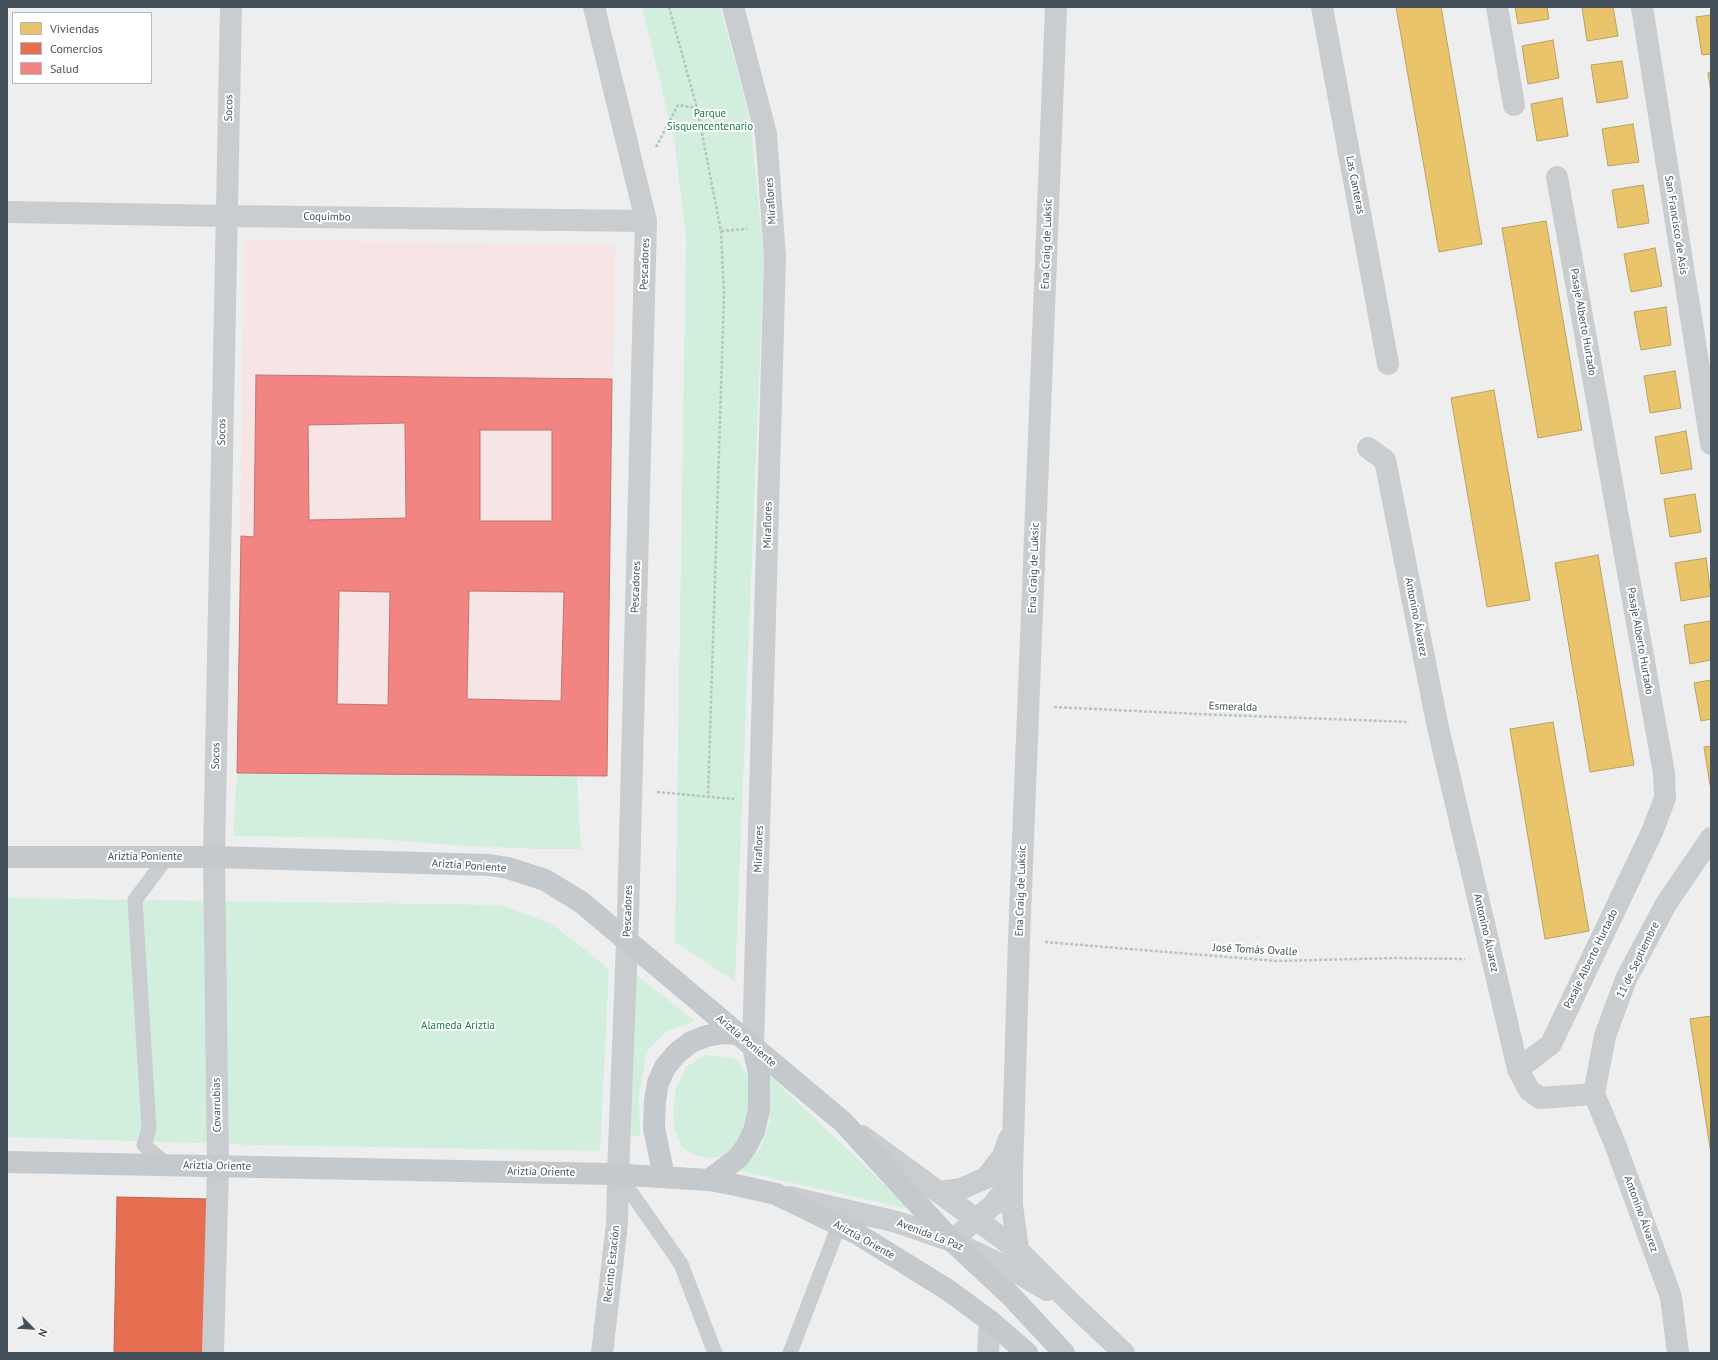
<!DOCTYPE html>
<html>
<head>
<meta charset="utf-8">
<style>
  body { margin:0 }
  #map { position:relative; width:1718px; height:1360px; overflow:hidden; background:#efeeee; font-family:"PT Sans",sans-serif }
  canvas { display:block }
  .frame { position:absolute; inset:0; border:8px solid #44515b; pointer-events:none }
  .legend { position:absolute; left:12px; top:12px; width:140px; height:72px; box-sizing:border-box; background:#fff; border:1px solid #b4b9bd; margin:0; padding:5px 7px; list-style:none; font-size:12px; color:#44515b }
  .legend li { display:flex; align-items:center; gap:8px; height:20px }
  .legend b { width:20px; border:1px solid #b4b9bd }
  .north { position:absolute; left:12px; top:1308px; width:40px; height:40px; -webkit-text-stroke:3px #fff; paint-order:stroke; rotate:114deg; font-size:11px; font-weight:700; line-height:16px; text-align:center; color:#44515b }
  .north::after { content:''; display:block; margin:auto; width:14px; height:18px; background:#44515b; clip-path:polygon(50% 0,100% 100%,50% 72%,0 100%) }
</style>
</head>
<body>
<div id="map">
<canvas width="1718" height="1360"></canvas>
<div class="frame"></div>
<ul class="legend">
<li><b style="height:11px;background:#e9c46a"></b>Viviendas</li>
<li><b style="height:11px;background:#e76f51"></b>Comercios</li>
<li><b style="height:11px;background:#f28482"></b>Salud</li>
</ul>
<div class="north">N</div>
</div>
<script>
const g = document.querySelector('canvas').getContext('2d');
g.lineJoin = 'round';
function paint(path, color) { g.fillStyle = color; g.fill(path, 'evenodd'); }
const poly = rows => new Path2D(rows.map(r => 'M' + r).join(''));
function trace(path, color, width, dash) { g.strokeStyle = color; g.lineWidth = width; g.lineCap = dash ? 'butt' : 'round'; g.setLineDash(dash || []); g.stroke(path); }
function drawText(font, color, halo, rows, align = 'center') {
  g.font = font + ' "PT Sans",sans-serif'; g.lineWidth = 4; g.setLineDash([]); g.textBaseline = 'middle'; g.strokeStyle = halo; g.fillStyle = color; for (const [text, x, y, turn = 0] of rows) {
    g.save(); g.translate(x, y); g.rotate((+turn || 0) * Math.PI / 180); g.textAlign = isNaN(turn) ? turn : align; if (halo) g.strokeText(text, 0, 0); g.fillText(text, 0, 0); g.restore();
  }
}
const medical = poly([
  [244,240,615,244,607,776,237,773]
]);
const green = poly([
  [642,7,720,7,750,118,764,256,735,981,675,942,686,238,675,144],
  [237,773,577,776,581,849,538,849,469,846,363,838,233,836],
  [7,898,500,905,552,924,609,969,600,1151,257,1145,7,1137],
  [630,970,695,1021,667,1031,647,1051,639,1096,640,1136,628,1137],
  [704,1055,734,1058,750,1078,751,1112,743,1142,726,1157,709,1158,696,1155,682,1148,675,1131,673,1111,676,1088,686,1067],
  [770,1076,910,1209,740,1171,760,1149,770,1121]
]);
const homes = poly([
  [1396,7,1441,7,1482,244,1439,252,1396,7],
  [1515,7,1547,7,1549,19,1518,24,1515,7],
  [1582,7,1613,7,1618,36,1587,41,1582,7],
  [1711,15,1711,54,1702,55,1696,17,1711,15],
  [1553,40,1559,78,1528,84,1522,46,1553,40],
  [1622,61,1628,98,1597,103,1591,65,1622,61],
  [1711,72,1711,92,1708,73,1711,72],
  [1562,98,1568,136,1537,141,1531,104,1562,98],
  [1633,124,1639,162,1608,166,1602,129,1633,124],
  [1643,185,1649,223,1618,228,1612,190,1643,185],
  [1546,221,1582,430,1538,438,1502,228,1546,221],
  [1655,248,1662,286,1631,292,1624,254,1655,248],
  [1666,307,1671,345,1641,350,1634,312,1666,307],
  [1675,371,1681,408,1650,413,1644,376,1675,371],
  [1494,390,1530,600,1487,607,1451,398,1494,390],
  [1686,431,1692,469,1661,474,1655,437,1686,431],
  [1695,494,1701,532,1670,537,1664,499,1695,494],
  [1598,555,1634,765,1590,772,1555,563,1598,555],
  [1706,558,1711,596,1681,601,1675,563,1706,558],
  [1711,621,1711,660,1690,664,1684,625,1711,621],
  [1711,680,1711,719,1701,721,1694,683,1711,680],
  [1553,722,1589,931,1545,939,1510,729,1553,722],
  [1711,746,1711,785,1710,785,1704,747,1711,746],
  [1711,1016,1711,1154,1690,1019,1711,1016]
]);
const shops = poly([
  [117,1197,209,1199,206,1353,114,1353,117,1197]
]);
const health = poly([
  [256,375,612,379,607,776,237,773,241,536,254,537,256,375],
  [405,423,406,518,309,520,308,425,405,423],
  [480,430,552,430,552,521,480,521,480,430],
  [339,591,390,592,388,705,337,704,339,591],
  [469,591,564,592,561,701,467,699,469,591]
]);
const path = poly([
  [669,7,697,108,721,231,724,295,708,797],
  [656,147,678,105,697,108],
  [721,231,747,229],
  [1054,707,1197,714,1409,722],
  [657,792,734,799],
  [1045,942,1276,961,1395,958,1465,959]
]);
const service = poly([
  [167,1165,144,1145,149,1129,135,900,167,857],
  [618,1174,681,1264,715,1353],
  [790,1353,839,1225]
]);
const minor = poly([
  [1322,7,1388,364],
  [1497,7,1514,105],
  [1642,7,1711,444],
  [7,212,226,216,646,221],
  [1368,448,1385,460,1437,723,1518,1069,1529,1090,1540,1098,1594,1094],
  [1518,1069,1551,1044,1652,832,1665,798,1664,773,1557,177],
  [213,1353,218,1166,214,857,231,7],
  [602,1353,617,1224,618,1174]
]);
const tertiary = poly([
  [594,7,646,221,628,917,618,1174],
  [733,7,766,134,775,257,753,1047],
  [940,1192,961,1189,986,1178,1003,1156,1009,1139],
  [952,1241,976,1219,993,1205,1007,1187,1012,1174,1019,940,1056,7],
  [1678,1353,1671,1297,1615,1144,1594,1094,1605,1036,1626,979,1666,904,1711,838]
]);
const secondary = poly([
  [862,1136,1018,1250,1072,1304,1124,1353],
  [1012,1174,1012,1205,1018,1250],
  [789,1197,897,1222,952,1241,1018,1273,1047,1290],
  [988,1353,990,1321]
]);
const primary = poly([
  [7,857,214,857,490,865,508,868,545,880,581,902,843,1122,952,1241,1011,1296,1064,1353],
  [7,1162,611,1174,709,1180,736,1185,776,1194,856,1233,948,1290,990,1321,1027,1353],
  [664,1177,654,1128,655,1101,658,1083,665,1067,677,1053,691,1042,707,1036,722,1033,739,1034],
  [709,1180,738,1158,746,1147,754,1131,759,1110,759,1073,753,1047]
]);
const streetNames = [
  ["Socos",229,108,-89],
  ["Las Canteras",1355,185,79],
  ["Miraflores",771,201,-94],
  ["Coquimbo",327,217,1],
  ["San Francisco de Asís",1676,225,81],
  ["Ena Craig de Luksic",1047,244,-88],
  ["Pescadores",645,264,-88],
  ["Pasaje Alberto Hurtado",1583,322,80],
  ["Socos",222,432,-89],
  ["Miraflores",768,525,-89],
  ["Ena Craig de Luksic",1034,568,-88],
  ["Pescadores",636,587,-88],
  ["Antonino Álvarez",1416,617,79],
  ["Pasaje Alberto Hurtado",1640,641,80],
  ["Esmeralda",1233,707,2],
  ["Socos",216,756,-89],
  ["Miraflores",759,849,-88],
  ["Ariztía Poniente",145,857],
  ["Ariztía Poniente",469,866,4],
  ["Ena Craig de Luksic",1021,891,-88],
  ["Pescadores",628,911,-88],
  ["Antonino Álvarez",1486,933,77],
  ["José Tomás Ovalle",1255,950,3],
  ["Pasaje Alberto Hurtado",1591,959,-64],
  ["11 de Septiembre",1638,960,-64],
  ["Ariztía Poniente",746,1041,40],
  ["Covarrubias",217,1105,-91],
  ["Ariztía Oriente",217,1166,1],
  ["Ariztía Oriente",541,1172,1],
  ["Antonino Álvarez",1641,1214,70],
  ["Avenida La Paz",930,1235,21],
  ["Ariztía Oriente",864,1240,29],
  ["Recinto Estación",612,1264,-84]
];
const parkNames = [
  ["Parque",710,114],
  ["Sisquencentenario",710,127],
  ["Alameda Ariztia",458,1026]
];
paint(medical, '#f6e5e4');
paint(green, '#d1efdc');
paint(homes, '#e9c46a');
trace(homes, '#b8a266', 1);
paint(shops, '#e76f51');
trace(shops, '#b66654', 1);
paint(health, '#f28482');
trace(health, '#be7576', 1);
trace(path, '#b6c4bf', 2.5, [3, 2]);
trace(service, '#cacdcf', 15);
trace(minor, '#cacdcf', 22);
trace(tertiary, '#cacdcf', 22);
trace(secondary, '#cacdd0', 22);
trace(primary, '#c4c9cd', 22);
drawText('11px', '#44515b', '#fff', streetNames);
drawText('11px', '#137f48', '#fff', parkNames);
</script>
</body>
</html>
